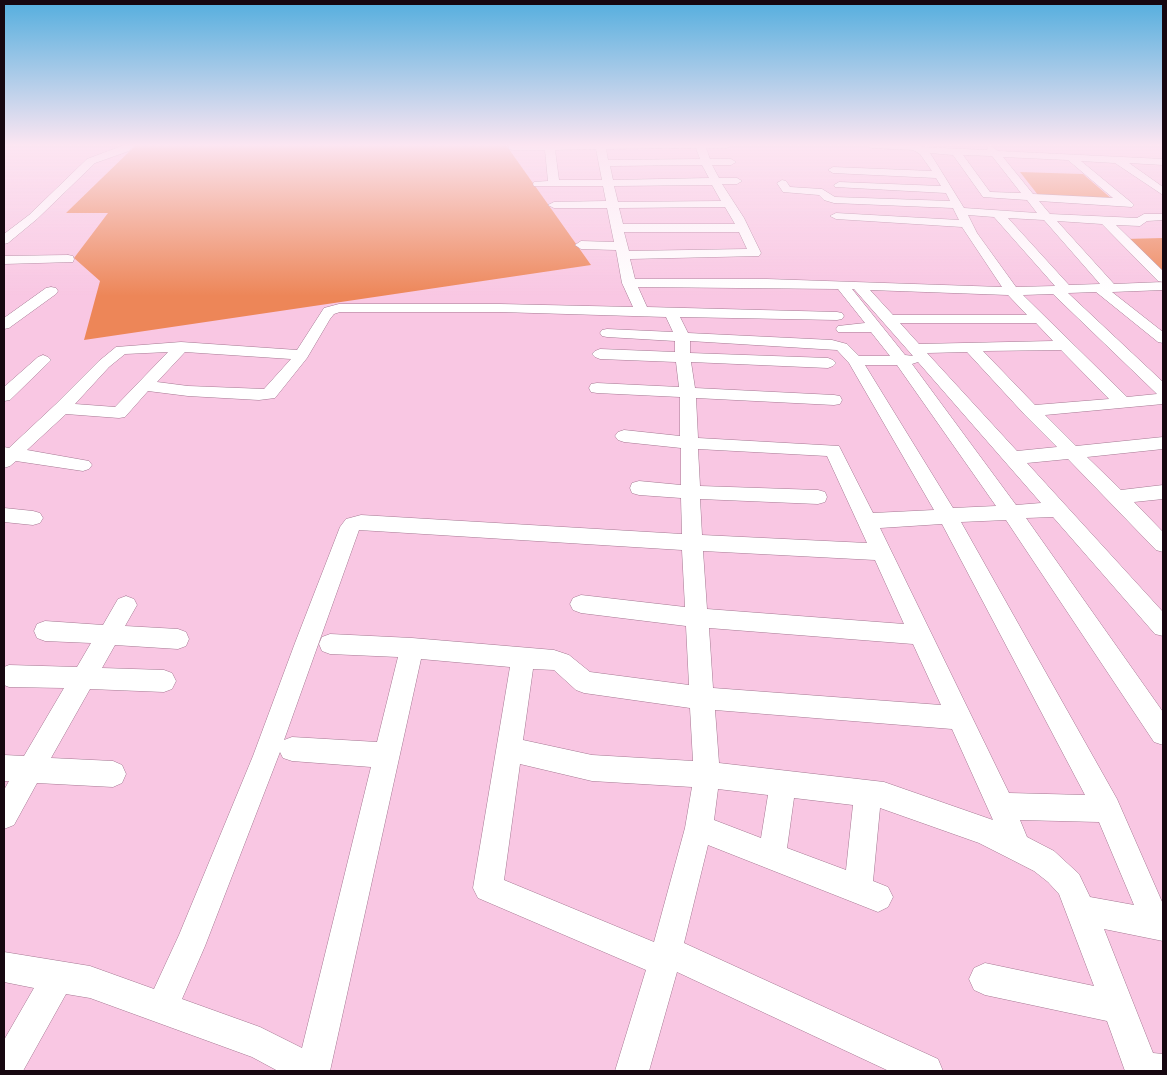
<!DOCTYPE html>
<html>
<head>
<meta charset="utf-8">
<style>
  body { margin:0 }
  #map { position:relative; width:1167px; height:1075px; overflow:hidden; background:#f9c7e3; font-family:Quicksand,sans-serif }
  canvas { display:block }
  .frame { position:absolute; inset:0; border:5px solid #160710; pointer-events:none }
</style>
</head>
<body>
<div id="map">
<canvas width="1167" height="1075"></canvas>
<div class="frame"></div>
</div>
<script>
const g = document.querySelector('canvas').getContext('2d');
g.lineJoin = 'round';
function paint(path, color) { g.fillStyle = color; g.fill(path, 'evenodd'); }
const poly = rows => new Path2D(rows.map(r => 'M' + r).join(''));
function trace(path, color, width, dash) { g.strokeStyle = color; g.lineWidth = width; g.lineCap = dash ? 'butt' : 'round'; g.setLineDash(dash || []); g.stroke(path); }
const green = poly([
  [136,145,506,145,591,265,84,340,100,281,74,258,108,213,66,213],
  [1020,172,1083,174,1112,199,1038,195],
  [1163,238,1163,274,1124,239]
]);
const minor = poly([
  [124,145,135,145,129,151,95,163,37,219,8,243,4,244,4,234,29,215,87,159,124,145],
  [508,145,732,145,727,148,706,148,710,159,731,159,736,162,731,165,712,165,719,178,737,178,742,181,737,184,722,184,744,218,761,253,759,256,630,259,635,279,767,279,1002,287,962,227,836,219,830,216,836,213,959,220,953,208,834,203,824,200,819,195,783,192,777,183,782,180,786,181,790,187,822,189,835,197,950,201,946,193,835,187,834,185,839,182,941,186,936,178,833,173,828,170,833,167,932,171,920,154,913,150,871,148,866,145,919,145,923,147,987,150,988,147,991,146,998,151,1163,159,1163,165,1129,163,1163,187,1163,195,1115,163,1081,161,1132,203,1134,205,1132,207,1039,201,1050,214,1137,218,1144,214,1163,214,1163,220,1147,221,1140,226,1116,225,1163,271,1163,290,1112,292,1163,332,1163,343,1158,342,1096,292,1068,293,1163,382,1163,404,1045,415,1076,446,1163,437,1163,449,1087,457,1121,490,1163,485,1163,499,1134,502,1163,532,1163,552,1156,550,1068,459,1027,463,1163,612,1163,636,1155,634,1053,517,1026,518,1163,712,1163,745,1154,742,1006,520,961,522,1117,799,1163,904,1163,941,1104,929,1153,1053,1163,1054,1163,1071,1125,1071,1107,1021,985,995,974,990,969,979,974,968,985,963,1094,986,1059,894,1048,882,1034,871,979,843,880,808,873,881,888,887,893,897,888,907,878,912,708,845,684,943,938,1059,943,1071,889,1071,677,972,649,1071,615,1071,646,970,478,898,473,888,510,667,421,659,330,1071,278,1071,252,1057,90,998,66,994,23,1071,4,1071,4,1040,34,988,4,982,4,952,90,966,154,989,179,935,253,756,295,643,340,527,346,519,361,515,682,534,681,498,639,495,632,493,630,488,632,483,639,481,681,485,681,448,624,442,618,440,615,436,618,432,624,430,680,436,680,397,597,393,591,392,589,388,591,384,597,383,679,387,676,362,600,359,595,357,592,354,595,351,600,349,675,352,675,341,607,337,602,336,600,333,602,330,607,329,673,332,666,317,500,312,340,312,334,314,330,319,307,358,275,398,259,400,188,396,148,391,125,417,119,418,66,414,27,450,89,461,92,465,89,469,83,471,16,461,10,466,4,468,4,447,9,448,56,404,99,361,116,347,181,342,297,350,324,308,339,304,500,304,633,307,622,283,616,250,581,249,575,245,581,241,614,242,607,208,554,208,548,205,554,202,606,201,603,186,534,186,533,184,534,182,548,181,545,150,512,150,509,149,508,145],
  [696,148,700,159,608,160,606,149,696,148],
  [596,149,602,180,559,180,555,150,596,149],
  [930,153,953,155,983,197,1027,200,1037,213,964,208,930,153],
  [963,155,992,156,1021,193,990,192,963,155],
  [1003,157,1068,160,1113,198,1033,194,1003,157],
  [702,165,709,178,613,180,610,166,702,165],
  [712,185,721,201,618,202,614,186,712,185],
  [725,207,735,224,623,224,619,208,725,207],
  [968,215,994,217,1055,286,1016,287,977,233,968,215],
  [1008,218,1044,220,1100,284,1069,285,1008,218],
  [1057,221,1102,224,1158,281,1163,282,1114,284,1057,221],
  [624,232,739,232,747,249,629,251,624,232],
  [638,287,838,289,865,323,838,326,836,329,838,332,871,332,890,356,859,356,847,344,832,340,688,333,680,317,837,320,842,319,844,316,842,313,837,312,647,307,638,287],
  [852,289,854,289,913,356,905,355,852,289],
  [870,290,1008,295,1027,315,893,315,870,290],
  [1053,294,1157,394,1127,397,1023,295,1053,294],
  [900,323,1036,323,1053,341,919,344,900,323],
  [690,341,837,350,849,363,934,510,873,513,839,446,698,438,696,398,834,405,840,404,842,400,840,396,834,395,695,388,691,362,828,368,833,366,836,363,833,360,828,358,690,353,690,341],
  [1061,350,1109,399,1035,405,983,351,1061,350],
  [168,352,115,407,75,404,109,367,125,354,168,352],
  [185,352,291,359,264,389,188,386,157,382,185,352],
  [967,352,1025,415,1057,447,1017,451,927,353,967,352],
  [918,362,1041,503,1016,505,912,364,918,362],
  [865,365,897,365,996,506,953,508,865,365],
  [698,449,827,456,867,543,702,535,700,499,818,504,825,502,827,497,825,492,818,490,700,486,698,449],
  [942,524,1085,795,1009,793,880,528,942,524],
  [359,530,682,550,685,607,581,595,573,598,570,604,573,610,581,613,686,626,689,685,590,672,569,655,554,650,412,638,330,634,322,637,319,644,322,651,330,654,398,657,377,742,292,737,284,740,359,530],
  [703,551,875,560,904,624,707,609,703,551],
  [709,628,913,644,941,705,713,688,709,628],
  [533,669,554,670,576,690,584,693,690,708,693,761,592,755,523,740,533,669],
  [715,710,952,729,993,820,884,782,719,763,715,710],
  [280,752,283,758,292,761,371,767,302,1048,260,1027,182,999,205,946,280,752],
  [520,764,592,781,692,787,685,828,654,942,504,880,520,764],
  [718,789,768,795,761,838,714,820,718,789],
  [794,798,853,805,846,870,787,848,794,798],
  [1020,820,1099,822,1134,905,1090,897,1079,874,1054,851,1027,837,1020,820],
  [68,255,73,256,74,259,73,262,4,264,4,256,68,255],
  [51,287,56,288,58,291,56,294,9,328,4,329,4,318,46,288,51,287],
  [43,355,48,357,51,360,48,363,10,400,4,401,4,387,38,357,43,355],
  [4,508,33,511,40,513,43,518,40,523,33,525,4,522,4,508],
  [126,596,134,599,137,605,125,626,178,629,186,632,189,639,186,646,178,649,115,645,102,668,164,670,172,673,176,681,172,689,164,692,90,689,51,758,113,761,122,765,126,774,122,783,113,787,37,783,14,825,4,829,4,790,9,781,4,781,4,755,24,756,64,688,9,687,4,685,4,667,9,665,77,667,91,643,45,641,37,638,34,631,37,624,45,621,103,625,118,599,126,596]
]);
paint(green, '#ed8658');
trace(minor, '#a57892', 1);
paint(minor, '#fff');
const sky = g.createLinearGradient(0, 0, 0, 296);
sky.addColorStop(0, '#54aede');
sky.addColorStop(0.49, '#fce6f2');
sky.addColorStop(1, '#fce6f200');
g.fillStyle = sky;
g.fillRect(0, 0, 1167, 296);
</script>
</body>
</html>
